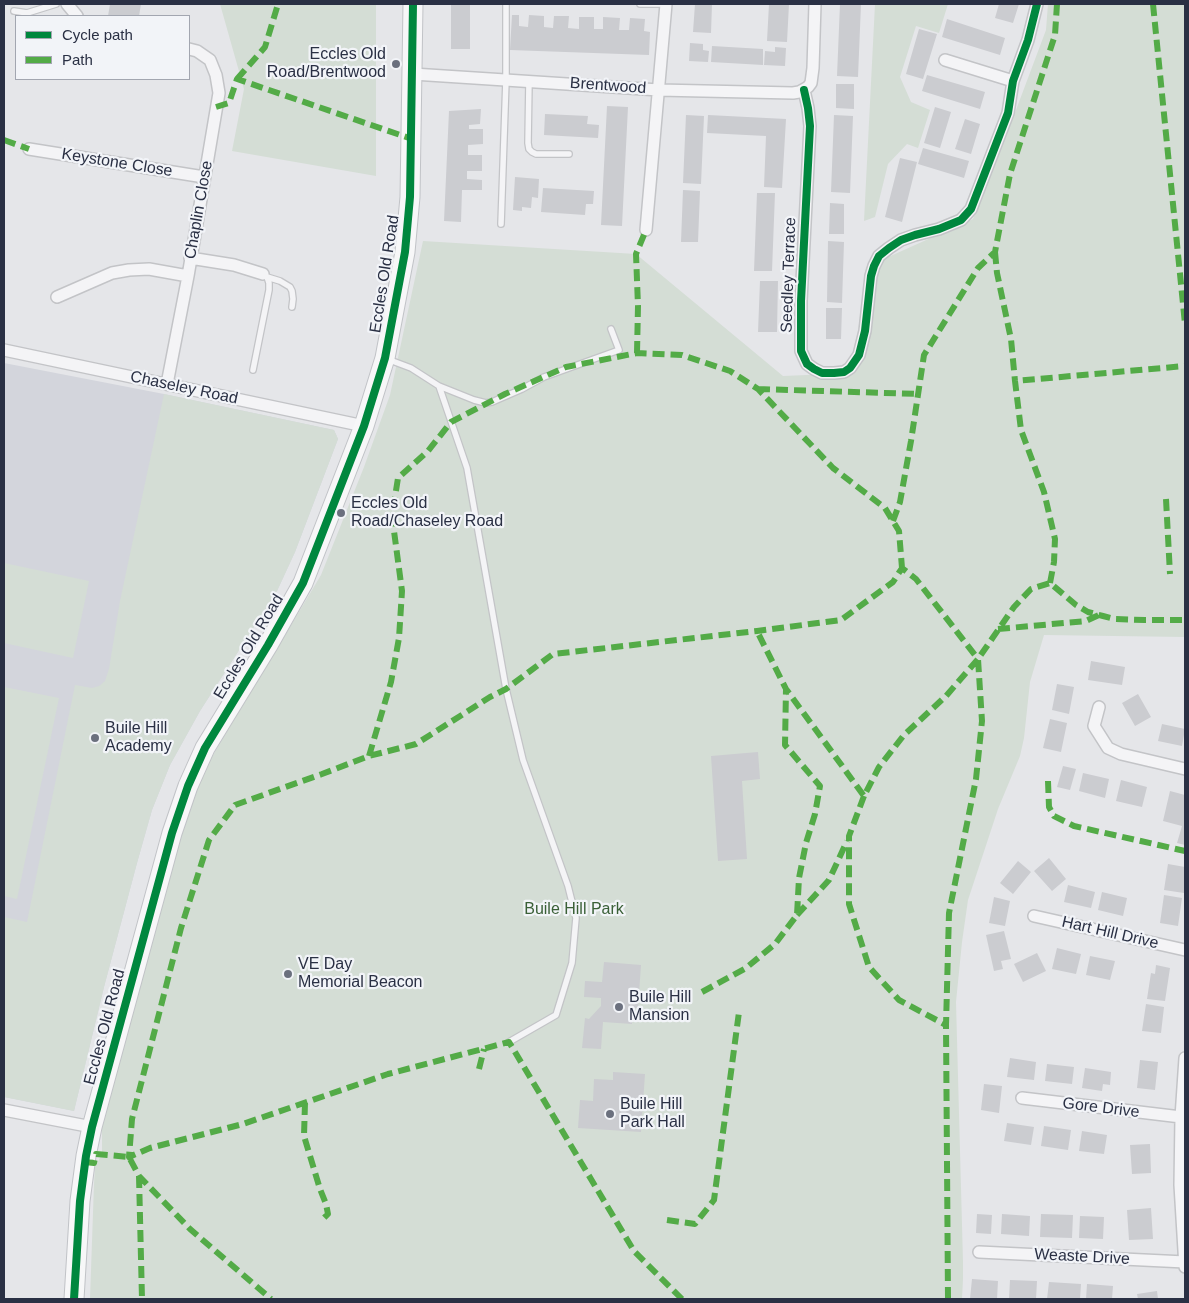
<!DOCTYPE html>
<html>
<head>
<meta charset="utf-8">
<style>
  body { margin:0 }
  #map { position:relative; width:1189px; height:1303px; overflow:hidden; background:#e5e6e9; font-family:Arial,sans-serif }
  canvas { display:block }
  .frame { position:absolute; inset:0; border:5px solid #2a3044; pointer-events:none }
  .legend { position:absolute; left:15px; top:15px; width:175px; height:65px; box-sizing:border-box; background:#f2f4f8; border:1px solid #a2a6b0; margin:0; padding:6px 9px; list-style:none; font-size:15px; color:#2a3044 }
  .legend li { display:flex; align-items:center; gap:10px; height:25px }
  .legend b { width:25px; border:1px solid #a2a6b0 }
</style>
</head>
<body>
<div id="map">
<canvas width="1189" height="1303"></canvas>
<div class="frame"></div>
<ul class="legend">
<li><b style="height:6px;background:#00873e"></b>Cycle path</li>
<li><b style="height:6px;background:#53ab47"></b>Path</li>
</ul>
</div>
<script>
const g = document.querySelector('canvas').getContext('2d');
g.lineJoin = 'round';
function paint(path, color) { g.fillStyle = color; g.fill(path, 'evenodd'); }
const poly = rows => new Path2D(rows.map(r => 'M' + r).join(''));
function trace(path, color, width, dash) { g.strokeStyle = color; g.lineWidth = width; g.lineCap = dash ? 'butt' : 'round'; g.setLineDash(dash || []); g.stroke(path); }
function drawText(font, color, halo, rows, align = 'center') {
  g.font = font + ' Arial,sans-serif'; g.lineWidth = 4.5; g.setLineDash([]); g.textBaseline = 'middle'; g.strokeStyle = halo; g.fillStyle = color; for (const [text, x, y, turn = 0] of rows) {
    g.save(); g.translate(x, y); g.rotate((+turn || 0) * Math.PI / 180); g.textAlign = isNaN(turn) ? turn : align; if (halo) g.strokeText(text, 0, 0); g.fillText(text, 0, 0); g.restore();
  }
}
const built = poly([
  [4,363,164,394,334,430,338,439,295,552,277,591,200,711,170,765,152,810,137,863,104,987,74,1111,4,1097]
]);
const green = poly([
  [220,4,376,4,376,176,232,151,244,89],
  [875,4,948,4,939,33,916,26,900,77,911,102,930,110,918,148,907,144,888,164,875,217,864,221],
  [1048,4,1185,4,1185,637,1044,635,1030,682,1024,738,1020,756,998,809,968,900,962,942,956,1002,963,1262,963,1279,962,1299,90,1299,94,1184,95,1167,102,1154,102,1122,192,790,321,575,364,467,390,395,423,241,636,254,783,376,853,373,866,267,973,219,1007,134,1046,30],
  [164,394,334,430,338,439,295,552,277,591,200,711,170,765,152,810,137,863,104,987,74,1111,4,1097,4,917,27,922,75,685,92,688,99,686,105,681,109,669,120,601],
  [4,563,89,581,73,658,4,643],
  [4,687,59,698,17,899,4,896]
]);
const building = poly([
  [110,4,141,4,139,16,108,16],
  [451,4,470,4,470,49,451,49],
  [695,4,712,4,711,33,693,32],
  [769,4,789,4,787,42,767,41],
  [840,4,861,4,858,77,837,76],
  [999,4,1019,4,1013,23,995,18],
  [512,15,519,15,519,26,528,27,529,15,544,16,544,27,553,28,554,16,569,16,568,28,579,29,579,17,594,17,594,29,603,29,603,17,620,18,619,30,629,30,630,18,645,19,644,31,650,32,649,55,510,50],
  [947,19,1005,38,1000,55,942,37],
  [919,29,937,34,923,79,906,74],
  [690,43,703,44,703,50,709,51,708,62,689,61],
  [712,46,763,49,763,65,711,62],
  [775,47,786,48,785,66,764,65,765,51,775,52],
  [927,75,985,92,980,109,922,91],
  [836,84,854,84,854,109,836,108],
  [607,106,628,107,622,226,601,225],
  [935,107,951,112,940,148,924,143],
  [481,109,480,124,469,125,469,129,483,129,483,144,468,145,468,155,482,155,482,171,467,171,467,179,482,180,482,190,462,190,461,222,444,221,449,111],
  [545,114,588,116,587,124,599,125,598,138,544,135],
  [686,115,704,116,701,184,683,183],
  [708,115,786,119,782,188,764,187,766,136,707,133],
  [834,115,853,116,850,193,831,192],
  [965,119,980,124,971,154,955,149],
  [923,148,969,161,964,178,918,164],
  [900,158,917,162,902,222,885,217],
  [515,177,539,179,538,198,532,197,531,208,522,207,522,211,513,210],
  [543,188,594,191,593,204,586,204,585,215,541,212],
  [683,190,700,191,698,242,681,242],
  [757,193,775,193,772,271,754,271],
  [830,203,844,204,844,234,829,234],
  [828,241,844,242,842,303,827,302],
  [760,281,778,281,777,332,758,332],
  [826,308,842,308,841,339,826,339],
  [1091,661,1125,667,1122,685,1088,680],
  [1057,684,1074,687,1069,714,1052,710],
  [1138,694,1151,717,1135,726,1122,703],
  [1050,719,1067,723,1061,752,1043,748],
  [1162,724,1185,729,1182,746,1158,741],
  [758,752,760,779,742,781,747,859,718,861,711,756],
  [1063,766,1076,769,1070,790,1057,787],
  [1083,773,1109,779,1105,798,1079,791],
  [1121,780,1147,787,1142,807,1116,801],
  [1170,791,1185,795,1185,845,1177,843,1182,826,1163,821],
  [1049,858,1066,879,1052,891,1034,871],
  [1018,861,1031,872,1013,894,1000,883],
  [1168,864,1185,867,1185,882,1184,893,1164,890],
  [1068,885,1095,892,1091,908,1064,902],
  [1102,892,1127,898,1123,916,1098,910],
  [1164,895,1182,898,1178,926,1160,923],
  [994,897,1010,901,1005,926,989,923],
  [1004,931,1011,959,1001,961,1003,969,994,971,986,935],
  [1057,948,1081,954,1076,974,1052,969],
  [1037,953,1046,971,1023,982,1014,964],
  [1090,956,1115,961,1110,980,1086,975],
  [604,962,641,965,638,1008,633,1008,632,1024,603,1022,601,1049,582,1048,585,1018,589,1019,601,1006,601,998,584,997,585,981,602,982],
  [1156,965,1170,968,1165,1001,1147,999,1151,973,1155,974],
  [1146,1004,1164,1007,1161,1033,1142,1031],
  [1010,1058,1036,1062,1034,1080,1007,1077],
  [1140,1060,1158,1062,1155,1090,1137,1088],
  [1047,1064,1074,1067,1072,1084,1045,1081],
  [1085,1068,1111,1072,1110,1085,1103,1084,1102,1091,1082,1088],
  [613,1072,645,1074,641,1132,578,1128,580,1100,593,1101,594,1079,613,1080],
  [984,1084,1002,1086,999,1113,981,1110],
  [1007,1123,1034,1127,1031,1145,1004,1141],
  [1044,1126,1071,1130,1068,1150,1041,1146],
  [1082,1131,1107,1135,1104,1154,1079,1151],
  [1150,1144,1151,1173,1132,1174,1130,1145],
  [1151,1208,1153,1239,1129,1240,1127,1210],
  [977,1214,992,1215,991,1234,976,1233],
  [1002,1214,1030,1216,1029,1236,1001,1234],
  [1041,1214,1073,1215,1072,1238,1040,1237],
  [1080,1216,1104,1217,1103,1239,1079,1238],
  [972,1279,998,1281,997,1299,970,1299],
  [1010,1280,1037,1281,1036,1299,1009,1299],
  [1049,1282,1081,1284,1080,1299,1047,1299],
  [1087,1284,1113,1286,1112,1299,1086,1299],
  [1157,1291,1158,1299,1138,1299,1137,1294]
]);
const lane = poly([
  [640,4,666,4],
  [14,11,27,13,56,4],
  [529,81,528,143,529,149,532,152,536,154,569,154],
  [501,224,506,80,506,4],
  [267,277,280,281,290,287,292,291,293,299,292,307],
  [387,359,411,368,439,386,467,468,506,689,523,760,568,886,576,918,572,963,556,1015,509,1042],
  [253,370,269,290,269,283,267,277,263,274],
  [439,386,474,400,486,403,492,402,522,389,544,377,619,350,611,329]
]);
const street = poly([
  [67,4,77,16],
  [945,60,1013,81],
  [413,74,659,90,793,93,799,92,808,87,811,83,813,68,815,4],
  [804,90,808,108,810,126,801,301,801,351,807,364,814,369,822,373,834,373,844,372,850,368,859,355,865,331,871,276,874,266,879,256,889,248,901,240,915,235,939,229,961,220,971,209,1008,113,1013,81,1028,40,1037,4],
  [29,149,204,177],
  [646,230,666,4],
  [190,258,234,265,263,274],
  [57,297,112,273,129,270,149,269,188,276],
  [4,350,364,426],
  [167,384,188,276,219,93,216,75,210,60,197,51,189,49],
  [1099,707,1094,726,1108,748,1121,754,1185,769],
  [1034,916,1185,950],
  [1185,1058,1181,1117,1180,1185,1185,1267],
  [1022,1098,1181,1117],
  [4,1110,92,1127],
  [979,1252,1185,1262]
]);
const primary = poly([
  [74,1299,80,1201,86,1156,92,1127,172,833,188,786,205,748,268,645,303,583,364,426,385,358,405,252,410,197,413,4]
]);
const quiet = poly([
  [1153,4,1185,324],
  [237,79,265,47,278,4],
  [216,107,229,103,237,79,412,139],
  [4,140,29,149],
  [995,252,997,273,1011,339,1015,381],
  [637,353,638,306,636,254,646,230],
  [758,389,918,394],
  [1166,499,1170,574],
  [893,521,900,502,911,441,924,355,978,268,995,252,1010,174,1055,35,1057,4],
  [1050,583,1054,562,1055,539,1044,492,1021,430,1015,381,1185,366],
  [998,629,1086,621,1099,615],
  [369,756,391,682,399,638,402,591,392,516,398,478,428,451,451,422,505,394,566,367,637,353,682,355,730,371,758,389,833,468,885,508,899,531,902,568],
  [1048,781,1049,807,1054,816,1074,826,1185,851],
  [864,796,849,836,849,904,869,967,899,1000,946,1025],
  [797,915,829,880,847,841],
  [702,992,746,968,775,944,797,915,799,878,806,843,815,814,820,786,785,745,786,689],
  [479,1069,484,1049],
  [305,1103,304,1136,320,1189,326,1204,328,1214,323,1219],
  [85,1162,94,1163,96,1154,129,1157,139,1176,190,1229,271,1299],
  [139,1176,142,1299],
  [667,1220,695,1224,714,1200,739,1012],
  [682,1299,634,1251,509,1042,388,1074,243,1124,150,1148,129,1157,132,1119,181,928,209,840,235,805,322,774,369,756,416,744,490,697,506,689,553,654,757,631,841,620,893,582,902,568,916,579,978,659,946,696,904,735,879,767,864,796,786,689,757,631],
  [948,1299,946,1025,949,913,976,779,982,721,978,659,1014,607,1031,589,1050,583,1076,605,1088,612,1103,616,1115,619,1145,620,1185,620]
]);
const cycleway = poly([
  [804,90,808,108,810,126,801,301,801,351,807,364,814,369,822,373,834,373,844,372,850,368,859,355,865,331,871,276,874,266,879,256,889,248,901,240,915,235,939,229,961,220,971,209,1008,113,1013,81,1028,40,1037,4],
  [74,1299,80,1201,86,1156,92,1127,172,833,188,786,205,748,268,645,303,583,364,426,385,358,405,252,410,197,413,4]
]);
const markers = [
  [396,64,5,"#6b707e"],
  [341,513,5,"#6b707e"],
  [95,738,5,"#6b707e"],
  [288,974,5,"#6b707e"],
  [619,1007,5,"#6b707e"],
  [610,1114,5,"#6b707e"]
];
const poiNames = [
  ["Eccles Old",386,55,"right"],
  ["Road/Brentwood",386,73,"right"],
  ["Eccles Old",351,504],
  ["Road/Chaseley Road",351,522],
  ["Buile Hill",105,729],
  ["Academy",105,747],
  ["VE Day",298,965],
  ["Memorial Beacon",298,983],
  ["Buile Hill",629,998],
  ["Mansion",629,1016],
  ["Buile Hill",620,1105],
  ["Park Hall",620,1123]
];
const streetNames = [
  ["Brentwood",608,86,4],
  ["Keystone Close",117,163,9],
  ["Chaplin Close",199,210,-80],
  ["Eccles Old Road",385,274,-81],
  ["Seedley Terrace",789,275,-88],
  ["Chaseley Road",184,388,12],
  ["Eccles Old Road",249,647,-59],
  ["Hart Hill Drive",1110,933,13],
  ["Eccles Old Road",105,1027,-75],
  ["Gore Drive",1101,1108,7],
  ["Weaste Drive",1082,1257,3]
];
const parkNames = [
  ["Buile Hill Park",574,910]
];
paint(built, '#d3d5dc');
paint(green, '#d4ddd5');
paint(building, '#cbccd0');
trace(lane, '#c3c4c7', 8);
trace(street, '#c3c4c7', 14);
trace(primary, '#c1c3c7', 21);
trace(lane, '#f4f4f6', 5.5);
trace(street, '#f4f4f6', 11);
trace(primary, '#f7f7f8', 19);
trace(quiet, '#53ab47', 6, [12, 6]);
trace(cycleway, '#00873e', 8);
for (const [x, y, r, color] of markers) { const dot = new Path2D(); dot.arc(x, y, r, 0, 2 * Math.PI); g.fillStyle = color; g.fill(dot); trace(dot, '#f2f4f8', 2); }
drawText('16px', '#2a3044', '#f2f4f8', poiNames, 'left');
drawText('16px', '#2a3044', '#f2f4f8', streetNames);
drawText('16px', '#3a6037', '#f2f4f8', parkNames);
</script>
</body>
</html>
